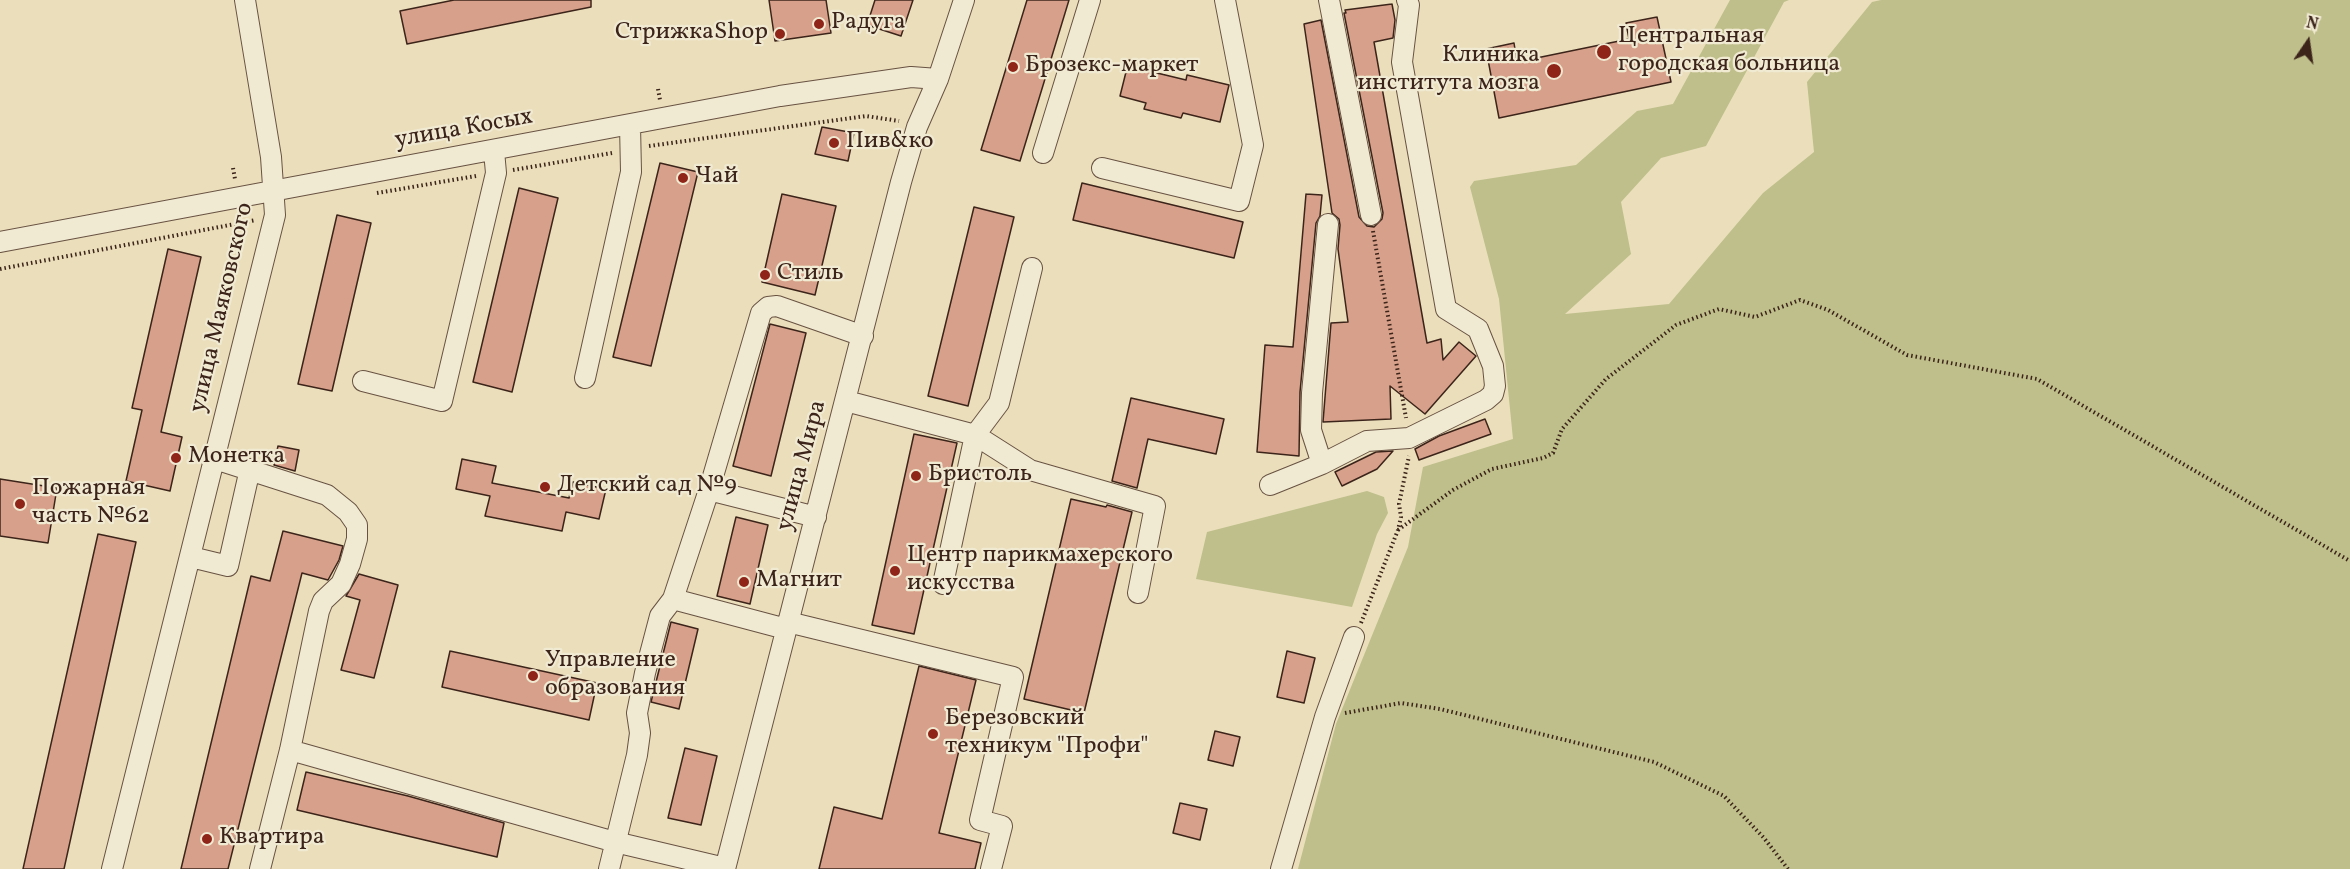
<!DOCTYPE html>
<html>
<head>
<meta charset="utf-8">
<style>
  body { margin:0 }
  #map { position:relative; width:2350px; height:869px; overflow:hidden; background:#eadebb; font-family:Vollkorn,serif }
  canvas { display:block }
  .north { position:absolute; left:2278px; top:12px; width:60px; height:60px; -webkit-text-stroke:4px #f1ead3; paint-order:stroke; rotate:13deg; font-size:16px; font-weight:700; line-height:24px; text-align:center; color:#3c241a }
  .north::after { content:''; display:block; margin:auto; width:21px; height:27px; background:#3c241a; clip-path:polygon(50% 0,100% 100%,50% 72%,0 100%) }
</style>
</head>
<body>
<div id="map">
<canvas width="2350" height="869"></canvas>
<div class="north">N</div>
</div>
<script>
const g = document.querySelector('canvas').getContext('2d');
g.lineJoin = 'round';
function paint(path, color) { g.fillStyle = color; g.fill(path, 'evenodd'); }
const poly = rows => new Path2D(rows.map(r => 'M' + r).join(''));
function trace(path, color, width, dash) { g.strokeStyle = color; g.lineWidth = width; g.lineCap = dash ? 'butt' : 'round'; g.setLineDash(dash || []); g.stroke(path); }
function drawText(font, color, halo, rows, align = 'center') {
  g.font = font + ' Vollkorn,serif'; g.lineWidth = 4.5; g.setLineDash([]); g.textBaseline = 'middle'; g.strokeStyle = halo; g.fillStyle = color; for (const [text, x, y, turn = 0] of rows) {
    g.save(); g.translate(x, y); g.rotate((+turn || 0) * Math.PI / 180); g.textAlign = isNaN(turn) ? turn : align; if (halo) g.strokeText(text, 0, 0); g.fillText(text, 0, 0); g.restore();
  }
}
const green = poly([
  [1730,0,1789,0,1784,2,1706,146,1661,158,1621,202,1631,254,1565,314,1669,304,1763,193,1814,152,1807,82,1872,2,1881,0,2350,0,2350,869,1298,869,1336,724,1408,547,1423,467,1513,439,1499,299,1470,187,1474,181,1576,165,1637,111,1673,104],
  [1367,491,1384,497,1388,513,1377,534,1352,607,1196,579,1207,532]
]);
const building = poly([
  [454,0,591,0,591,7,407,44,400,11,454,0],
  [769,0,826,0,831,33,775,41,769,0],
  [875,0,913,0,901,36,867,25,875,0],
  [1027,0,1069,0,1020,161,981,150,1027,0],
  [1392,4,1395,20,1393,38,1374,42,1427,343,1441,339,1443,360,1459,342,1476,356,1425,414,1390,386,1391,419,1323,422,1331,323,1348,322,1338,249,1340,225,1339,219,1332,213,1304,24,1321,20,1359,217,1367,226,1374,227,1382,219,1383,213,1344,13,1346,13,1345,10,1392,4],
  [1657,17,1671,82,1499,118,1486,49,1514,43,1517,62,1629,39,1626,23,1657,17],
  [1129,60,1158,68,1157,73,1186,80,1187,75,1229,85,1220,122,1183,113,1181,118,1144,109,1146,103,1120,96,1129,60],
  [822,127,854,133,848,161,815,154,822,127],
  [660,163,698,172,651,366,613,357,660,163],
  [1082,183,1243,222,1234,258,1073,220,1082,183],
  [519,188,558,198,512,392,473,382,519,188],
  [782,194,836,206,815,295,762,282,782,194],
  [1306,194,1322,195,1320,216,1316,223,1300,392,1299,456,1257,452,1265,345,1293,347,1306,194],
  [974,207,1014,217,968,406,928,396,974,207],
  [337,215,371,223,332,391,298,384,337,215],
  [168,249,201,257,161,432,182,437,170,491,126,481,142,410,132,408,168,249],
  [770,324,806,333,771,476,733,466,770,324],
  [1131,398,1224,419,1216,454,1148,439,1137,488,1112,481,1131,398],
  [1485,419,1491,434,1419,460,1415,449,1439,436,1485,419],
  [914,434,957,443,914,634,872,625,914,434],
  [278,446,299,450,295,471,274,465,278,446],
  [1393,451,1377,469,1342,486,1335,472,1376,452,1393,451],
  [462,459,496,466,492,483,569,498,573,482,606,489,599,519,566,512,562,531,485,516,490,496,456,489,462,459],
  [0,479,57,488,48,543,0,536,0,479],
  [1071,499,1106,507,1107,505,1132,512,1084,713,1024,699,1071,499],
  [736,517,768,525,750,604,717,596,736,517],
  [283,531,343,546,339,560,328,580,302,573,228,869,181,869,251,576,270,581,283,531],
  [98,534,136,542,64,869,23,869,98,534],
  [359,574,398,585,374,678,341,670,360,600,346,596,359,574],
  [671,622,698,629,679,709,651,702,671,622],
  [450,651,597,683,589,720,442,687,450,651],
  [1287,651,1315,658,1304,703,1277,697,1287,651],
  [919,666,976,680,939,833,981,843,975,869,819,869,834,807,882,819,919,666],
  [1215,731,1240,737,1233,766,1208,760,1215,731],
  [685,748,717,756,701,825,668,818,685,748],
  [306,772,408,796,504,823,497,857,297,810,306,772],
  [1180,803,1207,809,1200,840,1173,833,1180,803]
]);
const path = poly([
  [658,89,660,100],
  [649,146,866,116,899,121],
  [233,168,235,179],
  [513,170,612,153],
  [377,193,476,176],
  [1373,231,1406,418],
  [0,269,256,220],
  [1398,530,1453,490,1492,469,1543,458,1553,453,1562,429,1606,379,1676,325,1719,309,1755,317,1800,300,1828,310,1907,355,2037,379,2350,561],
  [1361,623,1398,530,1401,517,1399,504,1409,456],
  [1345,713,1401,703,1440,709,1654,762,1724,796,1764,838,1788,869]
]);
const minor = poly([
  [1329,0,1371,215],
  [1043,153,1090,0],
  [1102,168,1239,201,1253,145,1225,0],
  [0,242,780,96,911,77,938,79],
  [585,378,631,172,630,125],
  [363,381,442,401,496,173,494,151],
  [846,401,975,435,1030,470,1155,506,1138,593],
  [215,459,327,495,348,512,357,525,357,539,350,564,341,584,323,601,319,611,290,750,260,869],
  [1322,464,1311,430,1312,393,1328,224],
  [1270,485,1322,464,1367,441,1409,438,1486,400,1493,394,1495,386,1493,366,1478,329,1446,309,1402,62,1409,5,1407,0],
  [709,490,673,599,786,629],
  [816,517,709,490,761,313,768,307,777,306,863,336],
  [191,557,228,566,250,469],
  [943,584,975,435,999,403,1032,268],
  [788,622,1013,677,980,820,1002,826,991,869],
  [290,750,615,842,725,868],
  [112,869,275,215,271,157,245,0],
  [609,869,637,755,640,733,637,713,645,673,660,616,673,599],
  [725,869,901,182,917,127,938,79,964,0],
  [1281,869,1325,717,1354,637]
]);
const markers = [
  [819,24,6,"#8f2418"],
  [780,34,6,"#8f2418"],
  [1604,52,8,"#8f2418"],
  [1013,67,6,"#8f2418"],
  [1554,71,8,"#8f2418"],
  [834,143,6,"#8f2418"],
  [683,178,6,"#8f2418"],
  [765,275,6,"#8f2418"],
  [176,458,6,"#8f2418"],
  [916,476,6,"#8f2418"],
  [545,487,6,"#8f2418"],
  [20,504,6,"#8f2418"],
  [895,571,6,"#8f2418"],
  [744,582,6,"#8f2418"],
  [533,676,6,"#8f2418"],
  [933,734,6,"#8f2418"],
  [207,839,6,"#8f2418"]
];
const poiNames = [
  ["Радуга",831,24],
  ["СтрижкаShop",768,34,"right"],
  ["Центральная",1618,38],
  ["городская больница",1618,66],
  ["Клиника",1540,57,"right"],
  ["института мозга",1540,85,"right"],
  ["Брозекс-маркет",1025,67],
  ["Пив&ко",846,143],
  ["Чай",695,178],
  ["Стиль",777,275],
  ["Монетка",188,458],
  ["Бристоль",928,476],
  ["Детский сад №9",557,487],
  ["Пожарная",32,490],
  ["часть №62",32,518],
  ["Центр парикмахерского",907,557],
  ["искусства",907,585],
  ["Магнит",756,582],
  ["Управление",545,662],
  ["образования",545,690],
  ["Березовский",945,720],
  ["техникум \"Профи\"",945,748],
  ["Квартира",219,839]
];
const streetNames = [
  ["улица Косых",464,130,-10],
  ["улица Маяковского",223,308,-77],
  ["улица Мира",803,466,-75]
];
paint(green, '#bfbf8b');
paint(building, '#d7a08a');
trace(building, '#3c241a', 1.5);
trace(minor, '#685242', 22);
trace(path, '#3c241a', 4, [1.5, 3]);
trace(minor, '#f1ead3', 20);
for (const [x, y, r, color] of markers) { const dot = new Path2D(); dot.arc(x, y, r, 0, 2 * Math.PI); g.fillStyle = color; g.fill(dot); trace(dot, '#f1ead3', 2); }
drawText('24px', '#3c241a', '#f1ead3', poiNames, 'left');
drawText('24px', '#3c241a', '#f1ead3', streetNames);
</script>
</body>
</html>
